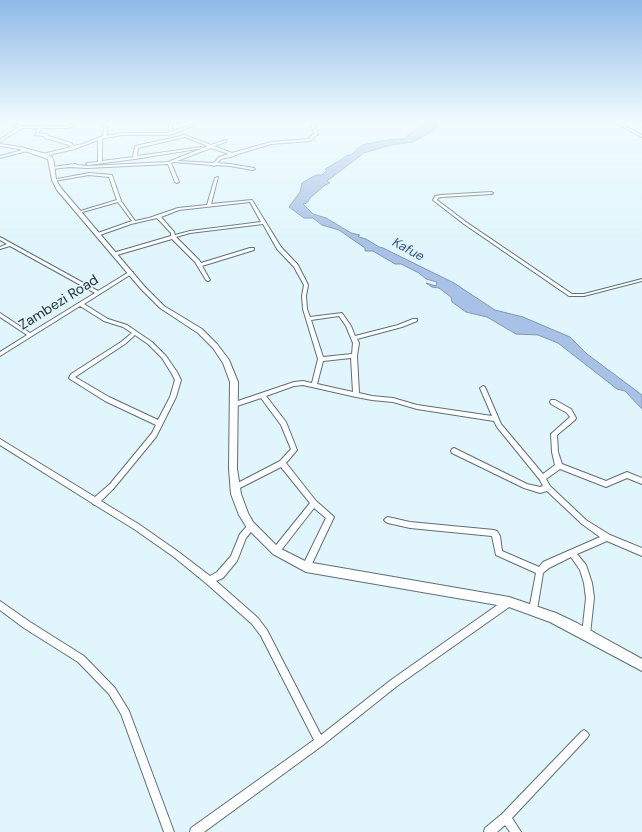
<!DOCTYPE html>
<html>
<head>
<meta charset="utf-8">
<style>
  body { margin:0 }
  canvas { display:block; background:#e0f6fc }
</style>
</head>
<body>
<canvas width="642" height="832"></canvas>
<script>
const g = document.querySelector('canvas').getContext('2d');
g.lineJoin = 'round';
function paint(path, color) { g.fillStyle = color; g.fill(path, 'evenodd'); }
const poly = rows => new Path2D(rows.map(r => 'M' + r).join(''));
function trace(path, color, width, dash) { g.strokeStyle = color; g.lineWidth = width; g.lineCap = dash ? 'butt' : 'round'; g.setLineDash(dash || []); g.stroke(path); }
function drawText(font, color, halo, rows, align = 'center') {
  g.font = font + ' "DM Sans",sans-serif'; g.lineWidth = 3; g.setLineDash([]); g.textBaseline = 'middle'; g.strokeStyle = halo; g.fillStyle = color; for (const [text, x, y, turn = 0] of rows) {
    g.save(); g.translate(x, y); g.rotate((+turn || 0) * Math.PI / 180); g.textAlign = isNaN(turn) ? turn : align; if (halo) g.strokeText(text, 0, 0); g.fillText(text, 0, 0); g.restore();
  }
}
const water = poly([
  [425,123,439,124,433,131,413,142,391,145,364,153,327,181,330,183,325,185,310,198,307,203,303,204,313,214,326,218,351,233,360,235,358,236,359,237,366,239,379,247,383,248,454,283,495,310,523,317,570,337,587,354,642,395,642,409,625,391,617,389,558,343,538,335,516,334,487,317,466,312,452,302,451,297,439,288,432,287,426,283,436,286,437,282,426,279,419,273,401,264,395,264,373,251,365,251,365,248,339,230,322,225,313,218,304,218,289,207,300,192,302,183,316,175,322,175,327,170,325,169,341,160,346,156,352,154,362,145,387,140,403,139,425,123]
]);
const minor = poly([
  [3,123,9,123,21,126,40,126,42,125,44,126,68,126,76,123,80,123,68,128,42,128,38,133,47,134,48,136,71,143,74,146,83,144,103,136,104,129,100,123,103,123,108,129,106,136,122,133,167,133,170,132,168,123,171,123,173,131,196,123,200,123,173,134,167,135,122,135,105,138,102,139,102,161,133,157,135,146,185,135,211,145,226,140,226,142,214,146,232,153,271,142,308,139,314,134,311,123,314,123,318,134,310,141,271,144,235,155,234,156,221,159,217,163,230,164,254,168,255,169,253,170,230,166,216,165,214,166,212,165,174,162,171,163,179,182,177,183,175,182,168,164,87,168,70,167,52,169,50,168,52,167,75,164,77,165,87,166,168,162,208,146,185,137,138,148,137,156,201,147,203,148,135,159,88,165,86,164,87,163,98,162,98,140,75,149,44,156,42,155,43,154,71,147,69,145,45,138,44,136,35,135,39,128,22,128,0,142,0,140,18,127,3,123],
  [211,148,229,154,219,157,214,163,177,161,211,148],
  [615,123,619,123,642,135,642,137,615,123],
  [26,149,27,149,27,151,0,158,0,156,26,149],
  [89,173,112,175,121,201,135,221,149,218,178,208,207,205,215,178,218,177,211,204,252,200,281,247,298,265,308,285,306,296,307,309,310,317,342,313,351,326,355,336,398,325,413,319,417,319,417,321,402,327,357,339,359,343,357,356,359,393,372,396,393,398,417,405,492,416,480,388,483,386,485,387,501,424,543,474,555,465,552,452,551,434,570,417,567,413,551,404,550,402,551,400,555,400,571,409,576,418,575,420,557,435,558,452,562,464,606,481,627,472,642,478,642,484,627,478,606,487,560,469,546,479,550,486,586,520,610,535,642,548,642,556,607,541,577,554,586,565,592,583,594,598,590,634,589,637,586,638,583,637,582,634,586,598,584,583,580,570,571,557,549,568,543,573,537,610,536,613,533,614,530,613,529,610,536,573,496,555,492,536,410,528,388,523,386,522,384,520,386,518,388,517,410,522,494,530,497,531,500,536,502,551,539,567,543,562,600,537,582,524,547,491,540,493,524,488,452,453,451,451,452,449,454,448,456,449,527,484,540,487,543,486,540,480,497,427,494,421,417,409,393,402,372,400,356,397,303,385,294,386,266,396,286,422,297,450,286,463,316,501,332,515,334,517,309,570,306,571,303,570,302,567,326,518,314,508,279,553,276,554,273,553,272,551,273,549,310,503,281,467,236,490,234,491,232,490,231,488,232,486,280,461,291,449,281,425,261,398,234,407,231,405,232,403,294,382,303,381,312,383,318,359,303,309,302,296,304,285,294,267,277,249,263,224,190,233,176,237,199,260,201,263,250,248,254,248,254,250,202,266,210,280,208,281,206,280,195,262,172,239,117,255,113,255,113,253,171,236,171,233,157,218,131,224,100,235,98,235,98,233,132,221,118,202,79,213,77,212,117,200,109,177,89,175,54,181,52,180,89,173],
  [250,202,261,222,190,231,175,235,174,232,161,217,179,210,250,202],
  [339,316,346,326,353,343,352,354,323,357,311,320,339,316],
  [351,358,353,392,317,384,323,361,351,358],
  [491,192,493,193,492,194,441,197,438,198,437,200,466,222,572,294,584,294,642,279,642,281,584,296,569,296,464,224,433,200,435,196,441,195,491,192],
  [0,237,98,291,129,272,133,272,133,273,84,304,108,319,127,325,152,342,166,356,177,372,181,380,176,397,156,437,114,488,101,501,140,525,180,553,210,576,217,572,231,556,240,534,247,526,247,523,250,522,253,523,255,527,246,538,237,561,223,578,216,581,258,618,267,630,321,735,391,680,506,599,509,598,512,599,513,602,512,605,397,686,323,745,204,832,190,832,191,828,314,740,261,636,252,624,207,584,174,557,134,529,95,505,93,504,92,503,0,445,0,439,95,497,110,484,152,433,156,425,105,401,70,379,69,378,71,374,121,342,132,333,123,327,104,321,80,306,0,356,0,352,27,335,0,317,0,313,30,333,95,293,10,246,0,249,0,247,7,244,0,240,0,237],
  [135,335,148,344,162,358,172,374,175,380,170,397,158,420,109,397,75,377,125,344,135,335],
  [0,601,30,622,84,656,115,688,129,711,174,832,164,832,121,714,109,694,78,662,24,628,0,610,0,601],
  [584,730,587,732,589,735,587,738,512,818,521,832,510,832,505,825,497,832,484,832,485,828,502,814,581,732,584,730]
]);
const tertiary = poly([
  [0,144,21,147,46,154,52,157,54,163,56,180,61,188,145,287,164,306,202,329,217,344,229,360,238,382,237,469,241,494,248,513,253,522,279,548,307,562,509,597,556,613,577,623,642,659,642,671,550,622,509,607,306,572,273,554,247,528,239,515,231,494,229,469,230,382,223,363,213,348,198,333,160,308,141,289,57,190,52,180,48,159,19,149,0,146,0,144]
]);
const farWaternames = [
  ["Kafue",408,250,29]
];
const streetNames = [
  ["Zambezi Road",59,303,-32]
];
paint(water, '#a7c2e6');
trace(water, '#8196b0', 1);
trace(minor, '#5d7075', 2);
trace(tertiary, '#5d7075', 2);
paint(minor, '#fff');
paint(tertiary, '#fff');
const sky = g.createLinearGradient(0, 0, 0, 240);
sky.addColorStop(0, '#8ebae7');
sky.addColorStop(0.51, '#f1fbfe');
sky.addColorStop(1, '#f1fbfe00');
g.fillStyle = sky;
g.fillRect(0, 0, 642, 240);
drawText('italic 13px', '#335787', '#e0f6fc', farWaternames);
drawText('14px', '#293133', '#e0f6fc', streetNames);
</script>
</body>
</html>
